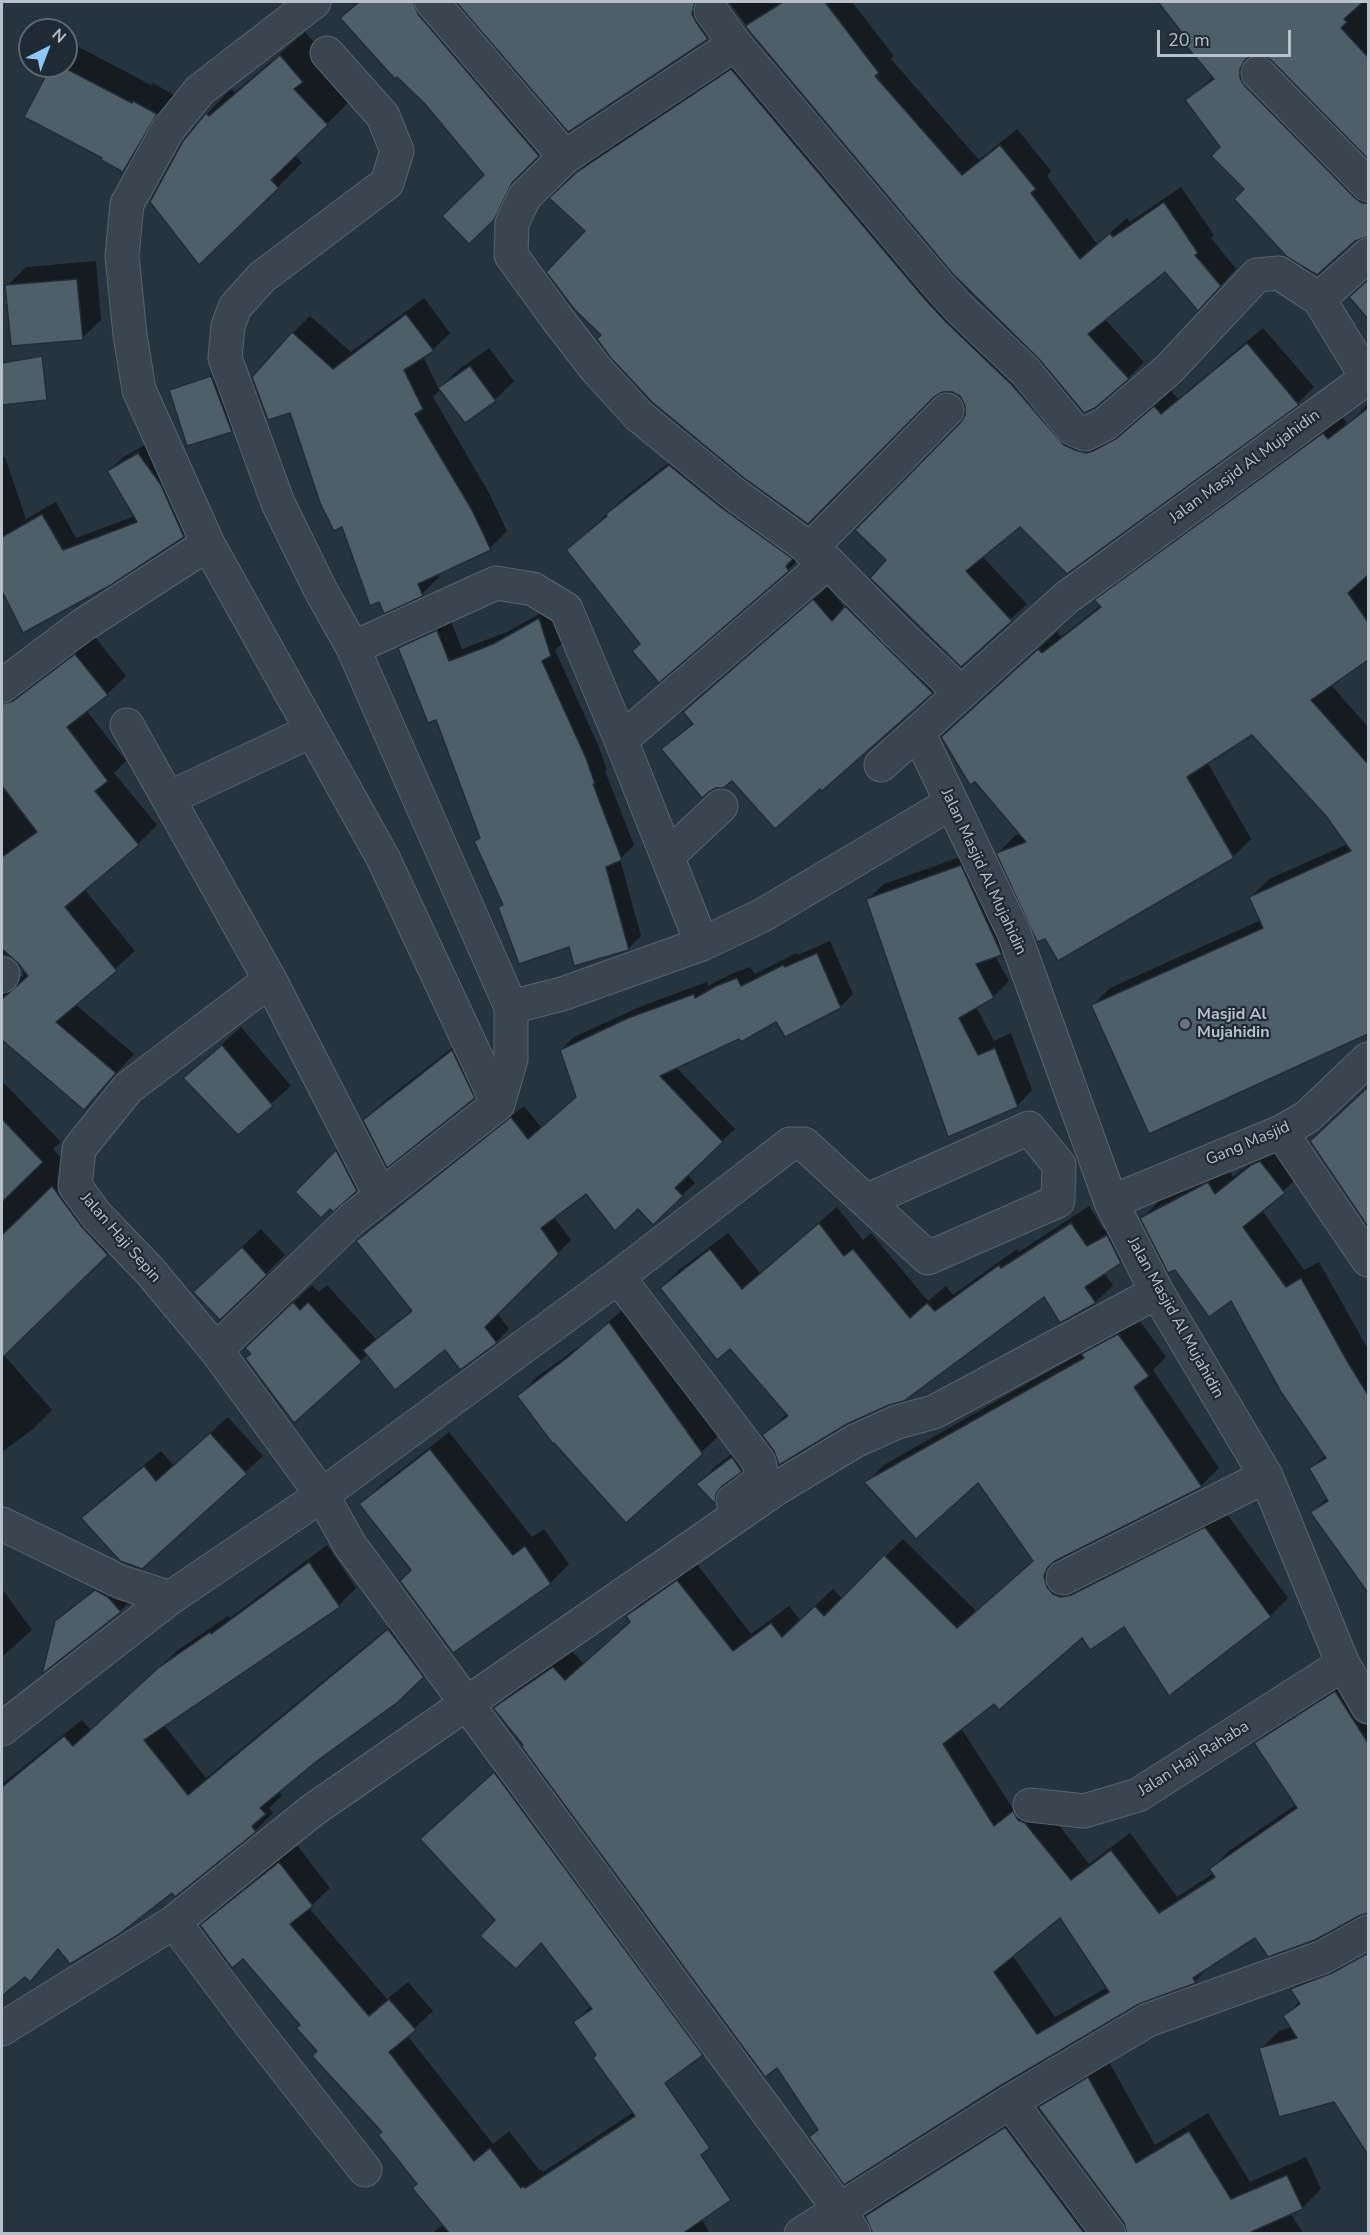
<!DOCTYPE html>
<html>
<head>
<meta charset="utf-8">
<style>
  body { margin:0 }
  #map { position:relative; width:1370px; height:2235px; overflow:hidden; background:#26343f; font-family:"Nunito Sans",sans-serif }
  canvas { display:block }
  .frame { position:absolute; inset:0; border:3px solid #b6c1c9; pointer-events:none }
  .north { position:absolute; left:18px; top:18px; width:60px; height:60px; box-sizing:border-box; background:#1f2b34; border:2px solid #5b6770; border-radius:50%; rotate:42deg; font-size:16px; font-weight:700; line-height:24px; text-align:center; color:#b6c1c9 }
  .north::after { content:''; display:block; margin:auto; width:21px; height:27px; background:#8fc7f5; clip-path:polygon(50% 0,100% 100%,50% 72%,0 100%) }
  .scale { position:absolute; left:1157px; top:30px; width:134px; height:27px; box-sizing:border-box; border:3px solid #b6c1c9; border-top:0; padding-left:8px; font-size:18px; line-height:21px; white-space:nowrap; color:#b6c1c9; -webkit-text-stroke:4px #1f2b34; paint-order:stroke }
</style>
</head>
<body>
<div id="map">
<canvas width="1370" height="2235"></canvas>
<div class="frame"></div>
<div class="north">N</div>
<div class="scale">20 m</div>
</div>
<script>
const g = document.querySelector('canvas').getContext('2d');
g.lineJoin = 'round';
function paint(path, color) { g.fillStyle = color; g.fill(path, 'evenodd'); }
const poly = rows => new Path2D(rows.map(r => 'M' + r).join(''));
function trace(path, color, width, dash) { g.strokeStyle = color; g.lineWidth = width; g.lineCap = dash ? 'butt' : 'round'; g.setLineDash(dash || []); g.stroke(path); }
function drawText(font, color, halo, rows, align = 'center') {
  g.font = font + ' "Nunito Sans",sans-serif'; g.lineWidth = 4.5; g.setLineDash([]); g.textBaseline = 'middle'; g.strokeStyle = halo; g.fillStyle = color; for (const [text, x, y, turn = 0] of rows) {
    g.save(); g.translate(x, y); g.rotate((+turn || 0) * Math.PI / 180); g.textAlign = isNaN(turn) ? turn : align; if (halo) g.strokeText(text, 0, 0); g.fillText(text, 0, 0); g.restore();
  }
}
const shadow = poly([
  [359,2,437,2,555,139,527,165,510,202,493,219,486,174,426,103,343,18],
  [458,2,710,2,724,22,707,38,569,130],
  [729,2,852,2,894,56,891,59,979,160,1017,129,1051,171,1047,176,1097,244,1127,218,1130,222,1181,187,1214,235,1211,238,1236,269,1214,293,1166,270,1104,318,1144,362,1128,378,1040,358,751,32],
  [1160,2,1368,2,1368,157,1272,59,1264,54,1255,53,1255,61,1368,181,1368,233,1366,235,1246,188,1221,147,1187,100,1214,76,1192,42],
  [305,32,326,56,351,100,295,155,302,163,278,187,184,142,207,114,231,89,235,92],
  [73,44,151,85,153,83,174,95,141,152,123,170,52,66,66,66,66,51],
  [748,54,1080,429,1111,435,1135,423,1171,391,1178,399,1263,328,1314,387,1298,403,1068,572,1020,525,982,556,1027,604,961,665,888,560,967,415,967,405,962,396,952,390,941,391,603,335,587,230,552,198,595,156],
  [96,261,101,320,82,338,7,286,26,267],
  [424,298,450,333,433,350,423,356,439,389,458,370,489,348,514,381,495,400,441,389,433,397,489,493,507,531,490,548,438,573,439,577,422,594,293,333,310,316,351,352],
  [236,372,250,412,231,430,195,387],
  [1368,403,1368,573,1365,576,1368,580,1368,658,1331,685,1368,727,1368,1033,1150,1132,1092,1006,1110,988,1261,920,1251,897,1269,879,1348,844,1327,815,1253,733,1207,762,1251,839,1233,857,1058,959,998,853,1016,835,1021,834,943,737,1057,632,1061,637,1101,605,1097,600,1114,583,1342,417,1349,425],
  [152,441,197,522,183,535,6,596,2,600,2,459,5,457,26,519,56,502,76,538,135,516,109,471,122,458],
  [688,448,806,552,788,570,642,643,568,550,626,496],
  [828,587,845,608,860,594,946,678,822,789,732,779,663,749,694,722,685,712,698,698],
  [552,607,564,642,555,650,598,745,607,770,605,771,634,845,620,859,641,936,628,949,570,945,500,907,504,903,476,841,481,836,437,718,399,649,412,636,450,619,462,649,507,632],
  [95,637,126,676,107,694,86,710,126,761,114,773,157,825,138,844,84,889,135,951,75,1004,134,1054,84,1108,2,1038,2,958,13,975,23,977,23,973,20,963,12,956,2,954,2,956,2,700],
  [977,851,1017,938,1001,953,995,956,1009,981,993,997,976,1006,994,1041,1011,1033,1032,1090,1017,1106,949,1135,868,899,884,884],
  [830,941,853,994,840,1007,777,1020,676,1067,735,1129,687,1174,695,1183,653,1223,638,1207,586,1192,554,1217,571,1240,497,1313,509,1329,496,1342,460,1368,445,1348,368,1354,361,1361,252,1354,266,1329,312,1285,319,1292,327,1285,376,1339,412,1310,358,1241,371,1229,524,1106,541,1127,577,1096,561,1050,574,1037,642,1006,707,982,708,986,731,974,750,967,755,974,796,953,798,955],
  [241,1027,291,1086,238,1133,185,1078],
  [471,1033,493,1078,474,1097,365,1120,383,1102],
  [2,1081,61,1142,53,1149,77,1173,126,1235,3,1354,52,1410,33,1429,2,1452],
  [1368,1091,1368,1225,1312,1142,1361,1094],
  [346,1142,365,1181,356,1190,330,1207,297,1192],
  [1271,1147,1302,1174,1262,1210,1304,1270,1319,1262,1368,1349,1368,1591,1312,1513,1328,1497,1311,1468,1325,1455,1232,1299,1142,1218,1160,1200,1227,1165,1233,1177],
  [1089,1206,1104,1230,1125,1219,1138,1245,1120,1262,1104,1273,1113,1285,1096,1302,1061,1321,1044,1295,889,1404,776,1450,764,1435,788,1413,730,1347,662,1288,679,1270,728,1233,760,1273,837,1207,863,1240,871,1233,928,1301,946,1286,953,1295,1017,1249,1019,1252],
  [261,1229,285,1255,220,1318,214,1273],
  [628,1305,721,1434,626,1521,519,1396,537,1377,589,1339],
  [1137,1317,1166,1357,1153,1370,1219,1468,1201,1486,1062,1557,1064,1569,1224,1510,1288,1598,1270,1616,1124,1625,1082,1635,961,1728,1013,1809,1031,1795,1043,1805,1089,1864,1130,1833,1177,1897,1214,1873,1211,1869,1229,1851,1297,1804,1256,1743,1274,1726,1353,1675,1368,1698,1368,1912,1256,1936,1214,1963,1195,1981,819,2129,778,2066,495,1708,513,1690,571,1650,584,1664,632,1621,628,1616,646,1598,696,1563,751,1634,789,1606,800,1620,833,1589,842,1599,903,1539,976,1611,1034,1560,978,1480,866,1483,884,1465,1088,1349,1101,1337],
  [1061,1916,1108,1987,1055,2017,1012,1955],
  [228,1417,263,1456,142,1567,83,1518,100,1501,161,1451,174,1466],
  [449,1432,532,1537,544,1529,569,1564,550,1583,413,1570,361,1504,380,1486],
  [751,1440,759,1450,734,1475,733,1484,715,1502,698,1484,717,1465],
  [327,1545,356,1588,339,1605,164,1725,206,1778,407,1612,440,1658,423,1676,278,1791,282,1795,269,1808,273,1813,255,1831,176,1895,173,1891,60,1948,30,1980,25,1974,2,1994,2,1784,82,1720,91,1730,178,1650,228,1616,230,1618],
  [115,1572,139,1593,120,1611,57,1621,72,1606,72,1610,102,1587,100,1584,72,1606],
  [2,1589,32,1630,2,1657],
  [516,1751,723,2033,702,2054,575,2022,591,2006,541,1941,497,1920,422,1839],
  [297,1845,330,1888,309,1908,387,1999,408,1982,433,2011,407,2035,493,2144,509,2131,540,2171,542,2170,543,2172,640,2108,710,2234,431,2234,444,2224,384,2132,319,2051,302,2025,243,1957,202,1925,220,1908],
  [1368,1946,1368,2152,1335,2100,1261,2049,1279,2031,1292,2027,1285,2016,1300,2001,1292,1989,1310,1971],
  [1108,2060,1155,2145,1208,2113,1250,2182,1306,2157,1321,2189,1302,2208,1290,2213,1304,2234,1129,2234,1126,2223,1040,2108,1058,2089],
  [1025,2109,1121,2233,1126,2234,874,2234,867,2216,886,2197]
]);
const building = poly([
  [359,2,414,2,418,14,539,156,512,183,494,220,469,244,442,216,484,175,425,104,397,77,395,79,340,18,359,2],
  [456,2,695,2,692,14,696,22,708,39,568,132,456,2],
  [783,2,825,2,879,73,875,76,962,175,1000,145,1036,189,1031,193,1080,259,1110,233,1113,237,1164,202,1198,253,1195,255,1221,286,1198,311,1165,272,1088,334,1129,379,1095,408,1084,413,1039,359,952,273,745,26,783,2],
  [1158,2,1363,2,1344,19,1347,22,1341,28,1368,57,1368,159,1271,60,1262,55,1253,55,1245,60,1240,69,1240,78,1245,86,1355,198,1362,203,1368,203,1368,237,1355,241,1317,275,1287,257,1234,199,1244,189,1211,156,1220,147,1185,100,1214,79,1186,46,1190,43,1158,2],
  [280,55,303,82,294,89,328,125,271,180,279,188,199,265,150,202,183,141,206,113,209,116,280,55],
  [51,66,61,66,132,103,133,101,157,114,123,172,101,160,102,158,24,117,51,66],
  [731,69,924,298,946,322,1012,385,1064,445,1078,451,1086,453,1093,451,1117,438,1154,406,1161,414,1247,343,1299,405,1067,574,1020,527,966,571,1012,621,961,667,870,578,886,560,855,530,960,423,965,415,965,406,960,396,952,392,943,392,934,397,808,524,744,478,652,402,610,357,597,339,601,335,575,310,546,272,585,231,549,198,577,172,731,69],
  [77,279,83,340,11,346,5,285,77,279],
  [1368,280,1368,319,1349,297,1368,280],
  [406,314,434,351,404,370,423,409,415,414,472,510,491,550,418,584,423,596,384,614,379,602,370,606,342,527,334,531,320,503,290,413,268,420,252,377,292,332,333,369,406,314],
  [42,356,47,400,2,405,2,363,42,356],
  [470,366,496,401,465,423,438,388,470,366],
  [211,376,232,432,187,446,169,390,211,376],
  [1368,408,1368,575,1348,593,1368,622,1368,660,1311,700,1368,764,1368,1034,1149,1134,1091,1005,1263,928,1249,897,1351,851,1326,816,1252,735,1187,777,1234,858,1058,961,1045,939,1037,942,996,853,1026,842,975,782,970,785,941,737,1038,649,1042,653,1101,607,1094,600,1323,433,1328,439,1368,408],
  [138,453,161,485,184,537,111,585,23,633,2,591,2,537,42,514,63,550,137,522,107,471,138,453],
  [669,465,722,508,793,559,786,566,789,571,659,683,632,651,640,644,566,550,607,516,606,514,669,465],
  [813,599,832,621,845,606,933,693,822,791,820,789,775,829,732,781,723,788,716,788,709,792,702,798,661,749,693,724,683,712,813,599],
  [539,618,551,656,542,661,586,758,595,784,593,784,622,860,606,867,629,950,574,966,569,947,519,964,498,907,503,905,474,841,480,838,436,720,428,723,398,648,437,630,449,661,493,644,539,618],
  [75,654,108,695,67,727,108,781,95,791,139,845,65,907,117,971,56,1022,116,1073,84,1110,2,1040,2,999,28,976,18,963,2,949,2,857,37,832,2,786,2,704,13,701,75,654],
  [961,865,1002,955,976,964,994,998,959,1018,978,1055,995,1048,1018,1107,948,1137,866,899,961,865],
  [817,953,841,1008,785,1037,776,1022,741,1042,739,1039,660,1076,723,1142,675,1188,683,1196,653,1225,638,1209,615,1231,586,1194,541,1228,559,1254,485,1327,497,1343,460,1370,445,1350,395,1390,363,1350,412,1311,356,1241,511,1117,528,1139,576,1097,560,1050,628,1018,694,994,695,998,716,986,737,978,741,986,783,965,785,967,817,953],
  [222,1045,273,1106,238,1135,183,1078,222,1045],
  [452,1050,475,1098,387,1168,363,1120,452,1050],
  [1368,1087,1368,1227,1310,1141,1368,1087],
  [2,1119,43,1162,2,1202,2,1119],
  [336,1150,357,1191,333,1212,330,1209,321,1218,295,1192,336,1150],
  [1260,1161,1285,1193,1243,1227,1286,1287,1301,1278,1347,1361,1368,1395,1368,1593,1310,1512,1328,1501,1309,1468,1326,1458,1281,1392,1231,1301,1209,1317,1175,1270,1168,1273,1140,1218,1208,1182,1215,1194,1251,1165,1260,1161],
  [52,1186,82,1227,108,1255,2,1358,2,1235,52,1186],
  [819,1223,844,1256,853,1249,910,1318,927,1303,935,1311,999,1265,1001,1268,1071,1223,1087,1246,1107,1235,1121,1263,1085,1287,1096,1303,1060,1323,1044,1297,904,1401,889,1405,847,1424,779,1465,774,1451,762,1435,788,1416,730,1349,717,1360,660,1288,710,1249,742,1289,819,1223],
  [242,1247,267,1275,220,1320,193,1292,242,1247],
  [293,1302,300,1310,308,1302,362,1362,294,1423,245,1358,251,1354,245,1348,293,1302],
  [609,1322,703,1454,626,1523,554,1443,553,1444,517,1396,568,1357,609,1322],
  [1118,1334,1149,1376,1134,1387,1202,1487,1055,1561,1048,1567,1044,1576,1047,1587,1053,1594,1061,1597,1071,1595,1205,1527,1271,1617,1169,1696,1124,1627,1090,1650,1082,1638,999,1710,994,1704,943,1744,994,1826,1013,1811,1018,1820,1025,1823,1071,1880,1111,1850,1159,1913,1215,1877,1209,1869,1297,1808,1254,1743,1335,1691,1368,1743,1368,1913,1359,1916,1315,1940,1268,1957,1255,1938,1193,1978,1196,1983,1139,2004,1000,2086,844,2185,809,2137,818,2130,777,2068,765,2077,521,1746,523,1745,493,1708,553,1667,565,1680,630,1622,626,1616,677,1580,733,1651,771,1623,782,1637,815,1606,824,1616,884,1555,957,1628,1033,1561,978,1483,916,1539,864,1482,1084,1358,1081,1354,1118,1334],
  [1060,1918,1109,1992,1037,2034,994,1972,1060,1918],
  [210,1433,247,1474,142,1569,120,1561,81,1518,144,1466,156,1481,210,1433],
  [430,1449,513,1555,525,1546,551,1584,453,1653,400,1581,411,1570,359,1504,430,1449],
  [732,1457,742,1472,722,1486,716,1494,715,1504,696,1484,732,1457],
  [309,1562,340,1607,144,1740,188,1795,388,1629,424,1677,398,1702,317,1761,260,1808,266,1814,252,1826,256,1832,175,1897,172,1893,118,1935,70,1964,58,1949,30,1982,25,1977,2,1996,2,1787,64,1736,73,1746,158,1668,210,1632,211,1634,309,1562],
  [95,1590,108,1597,121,1612,42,1674,55,1621,95,1590],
  [494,1772,703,2055,665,2083,710,2148,701,2155,731,2200,682,2234,450,2234,412,2188,417,2184,378,2135,382,2132,312,2056,317,2051,296,2028,300,2025,243,1959,232,1968,200,1925,279,1862,313,1906,290,1924,369,2016,389,1999,416,2030,389,2052,474,2161,490,2148,521,2188,523,2186,525,2188,635,2116,593,2058,596,2055,573,2022,592,2009,541,1943,516,1969,480,1936,495,1920,420,1839,494,1772],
  [1368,1953,1368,2155,1334,2102,1279,2117,1259,2048,1297,2038,1283,2016,1300,2004,1290,1989,1332,1973,1368,1953],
  [1088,2077,1136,2163,1189,2131,1231,2199,1287,2175,1303,2209,1251,2232,1252,2234,1127,2234,1124,2223,1038,2107,1088,2077],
  [1005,2127,1085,2234,873,2234,865,2216,1005,2127]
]);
const minor = poly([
  [432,2,565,157,525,196,512,223,511,255,556,317,596,369,639,416,733,493,828,562,895,630,961,693],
  [711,11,735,44,938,285,959,308,1026,372,1072,428,1085,434,1105,424,1169,369,1257,275,1279,273,1319,299,1367,378,1066,598,918,732,1014,933,1111,1202,1157,1292,1266,1476,1343,1664,1368,1707],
  [327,53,383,116,397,151,387,183,262,277,235,307,228,326,225,358,278,503,320,589,353,648,511,1007,562,994,702,944,761,916,951,803],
  [1258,73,1368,185],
  [565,157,735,44],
  [1319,299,1368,255],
  [208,544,383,858,498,1104],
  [809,550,947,410],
  [353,648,496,583,533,589,566,609,621,740,702,944],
  [2,686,83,625,208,544,139,390,130,335,122,256,127,204,167,131,200,90,314,2],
  [127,725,270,980,380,1195],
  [621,740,828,562],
  [881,765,918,732],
  [169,798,311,731],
  [668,856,721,806],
  [2,976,3,974],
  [270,980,128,1088,79,1149,75,1186,97,1216,149,1270,216,1350,322,1495,350,1545,839,2209,854,2234],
  [1281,1132,1368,1260],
  [1111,1202,1281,1132,1307,1117,1368,1059],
  [618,1277,759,1462,762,1476,758,1483,733,1501],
  [216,1350,352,1219,498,1104,511,1059,511,1007],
  [2,1524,121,1582,170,1598],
  [1063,1578,1266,1476],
  [2,1729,170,1598,322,1495,462,1392,618,1277,790,1144,804,1144,928,1258,1058,1201,1059,1165,1029,1128,866,1201],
  [1030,1805,1084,1811,1138,1795,1343,1664],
  [174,1922,252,2026,365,2170],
  [2,2029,174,1922,313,1810,774,1490,855,1441,897,1422,934,1412,1157,1292],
  [1010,2102,1109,2234],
  [801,2234,1010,2102,1148,2020,1323,1957,1368,1932]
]);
const markers = [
  [1185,1024,6,"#6b7280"]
];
const streetNames = [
  ["Jalan Masjid Al Mujahidin",1245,467,-36],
  ["Jalan Masjid Al Mujahidin",983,872,65],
  ["Gang Masjid",1248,1144,-23],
  ["Jalan Haji Sepin",120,1238,49],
  ["Jalan Masjid Al Mujahidin",1175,1318,61],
  ["Jalan Haji Rahaba",1194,1759,-32]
];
const poiNames = [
  ["Masjid Al",1197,1015],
  ["Mujahidin",1197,1033]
];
paint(shadow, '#0007');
paint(building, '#4f5f6a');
trace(building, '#212d36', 1.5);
trace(minor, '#58646c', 35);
trace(minor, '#3a464f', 33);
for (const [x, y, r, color] of markers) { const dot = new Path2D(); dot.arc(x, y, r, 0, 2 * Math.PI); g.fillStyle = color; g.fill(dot); trace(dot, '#1f2b34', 2); }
drawText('16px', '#b6c1c9', '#1f2b34', streetNames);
drawText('bold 16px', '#b6c1c9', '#1f2b34', poiNames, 'left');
</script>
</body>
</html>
